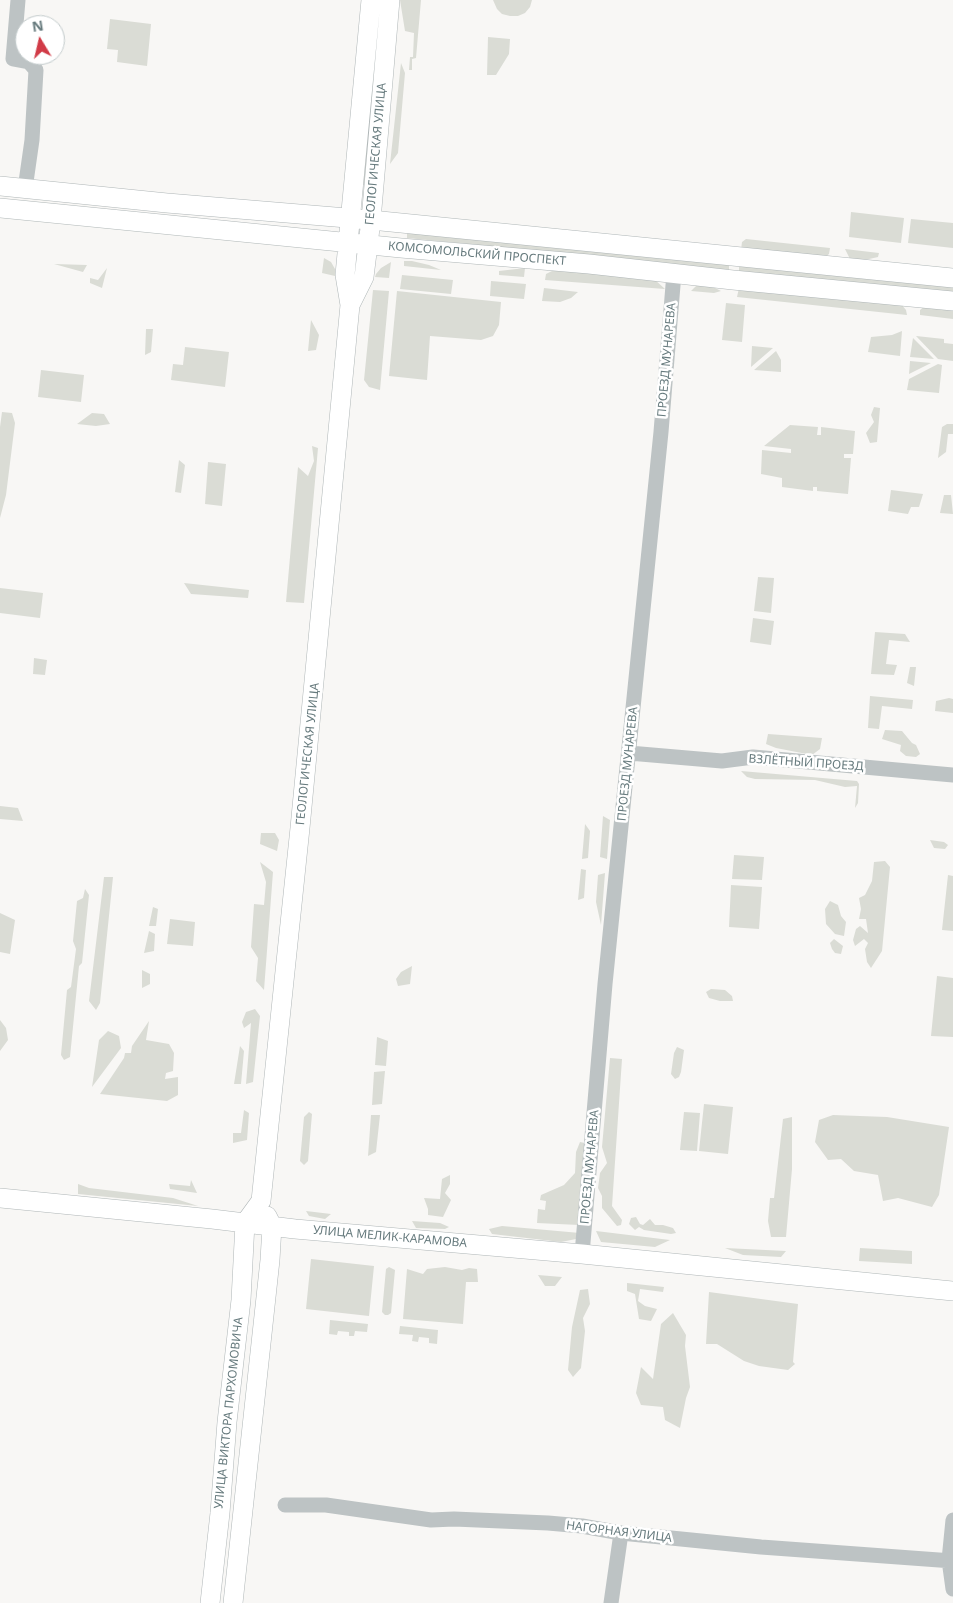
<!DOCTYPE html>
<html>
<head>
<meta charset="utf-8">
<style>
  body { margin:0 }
  #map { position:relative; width:953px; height:1603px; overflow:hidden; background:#f8f7f5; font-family:"Noto Sans",sans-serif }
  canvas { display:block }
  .north { position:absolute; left:15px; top:15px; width:50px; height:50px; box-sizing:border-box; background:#fff; border:1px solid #c2cacb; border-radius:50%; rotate:351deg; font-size:14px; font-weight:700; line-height:20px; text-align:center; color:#667a7d }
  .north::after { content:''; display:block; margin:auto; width:18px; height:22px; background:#d13b47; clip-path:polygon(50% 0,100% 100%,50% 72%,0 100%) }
</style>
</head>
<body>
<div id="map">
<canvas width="953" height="1603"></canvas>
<div class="north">N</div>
</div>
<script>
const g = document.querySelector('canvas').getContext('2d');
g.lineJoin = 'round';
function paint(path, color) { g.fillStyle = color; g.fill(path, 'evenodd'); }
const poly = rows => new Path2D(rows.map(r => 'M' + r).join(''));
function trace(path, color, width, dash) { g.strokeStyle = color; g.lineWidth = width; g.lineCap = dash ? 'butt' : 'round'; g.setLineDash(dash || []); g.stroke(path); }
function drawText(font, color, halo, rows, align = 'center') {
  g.font = font + ' "Noto Sans",sans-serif'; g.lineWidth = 5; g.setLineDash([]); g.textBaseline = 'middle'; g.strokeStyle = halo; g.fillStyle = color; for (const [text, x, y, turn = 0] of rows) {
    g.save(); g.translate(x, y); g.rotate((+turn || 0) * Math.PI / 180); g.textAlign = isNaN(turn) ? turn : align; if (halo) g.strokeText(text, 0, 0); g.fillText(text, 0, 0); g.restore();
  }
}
const green = poly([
  [380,0,384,0,367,185,362,185],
  [400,0,421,0,416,58,412,59,412,70,409,70,410,57,413,57,414,33,405,31],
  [493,0,532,0,530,7,525,13,518,16,510,16,502,14,497,9],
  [110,19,151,24,147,66,117,62,118,50,107,49],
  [488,37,510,39,509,54,496,75,487,75],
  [401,63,405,73,398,153,390,164],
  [851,212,904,218,901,243,849,237],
  [911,219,953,223,953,248,908,243],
  [407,233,729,265,729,270,407,238],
  [746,239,830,248,829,254,824,258,741,250,742,242],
  [845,249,879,253,878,257,860,261,850,259],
  [324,258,331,262,335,269,335,276,322,273],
  [404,261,412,261,429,265,441,270,404,266],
  [391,262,389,278,375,277,376,274,381,268],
  [54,264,87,265,83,272],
  [739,266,953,287,953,292,739,271],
  [107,268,102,288,90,283,90,278,98,280],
  [525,268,524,277,499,275,499,271],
  [554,270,654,279,665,289,545,280,546,274],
  [402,275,453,280,451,294,400,289],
  [491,281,526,284,524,299,490,296],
  [697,285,711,286,721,291,714,293,691,291],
  [544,288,578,292,571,298,560,302,542,301],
  [739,288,901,304,906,310,907,315,737,297],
  [373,290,389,291,380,390,369,387,364,380],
  [397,291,501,302,499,325,493,336,481,340,430,336,427,380,389,376],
  [726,303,745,305,742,342,722,340],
  [926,305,953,308,953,319,920,315,920,310],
  [311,320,319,335,316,350,308,351],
  [146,329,153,329,151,352,145,355],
  [902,331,900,356,868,352,871,337,892,335],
  [916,336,944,339,944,343,953,344,953,361,938,359],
  [913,338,934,359,910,357],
  [752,346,773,348,751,367],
  [185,347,229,352,225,387,171,380,173,364,183,365],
  [776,351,781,360,781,372,754,370],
  [910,361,931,363,909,374],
  [938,364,942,365,939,393,907,390,909,379],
  [41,370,84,375,81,402,38,397],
  [874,407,880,408,877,442,870,443,866,433,874,422,871,415],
  [2,412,12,413,15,423,6,495,0,518,0,427],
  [92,413,104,414,110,424,96,426,77,424],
  [947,424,953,424,953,434,948,434,946,452,938,458,942,427],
  [790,425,818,427,817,435,821,435,821,427,855,431,853,454,844,454,844,458,851,458,848,494,817,491,817,487,813,487,813,491,782,487,782,478,761,474,762,450,791,453,791,449,764,446],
  [312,446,318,448,304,603,286,602,298,467,308,476,314,461],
  [179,460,185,465,181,493,175,492],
  [208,462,226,464,222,506,205,504],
  [891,490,923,494,919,507,911,507,908,514,888,511],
  [944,495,951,495,953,514,940,513],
  [758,577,774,578,771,613,754,611],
  [184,583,249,590,248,598,191,594],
  [0,588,43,593,40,618,0,613],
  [753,618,774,621,771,645,750,642],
  [875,632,905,634,910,642,889,640,886,664,897,665,894,675,871,674],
  [34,658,47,660,45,675,33,674],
  [910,667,916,667,914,686,907,683],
  [870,696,913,700,912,709,882,706,879,729,868,728],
  [949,698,953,699,953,713,935,711,936,701],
  [885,730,902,731,912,743,916,745,920,754,916,757,906,756,900,751,901,745,882,739],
  [768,734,822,738,820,749,812,755,776,748,766,744],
  [741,771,857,781,859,784,858,803,855,808,857,786,845,787,815,780,755,779,747,777],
  [0,806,18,808,23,821,0,819],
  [603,816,610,820,607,859,600,857],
  [585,824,590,831,588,858,582,859],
  [261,833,275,833,279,840,277,851,260,844],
  [930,840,944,842,948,845,945,849,934,848],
  [734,855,764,857,762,880,732,879],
  [885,861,890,867,882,951,871,968,867,962,865,949,868,943,864,939,855,946,853,940,856,929,860,926,868,933,866,919,859,919,861,909,859,898,865,895,872,881,874,862],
  [260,862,273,872,264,990,256,981,258,958,251,947,254,904,264,905,266,882],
  [581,869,586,870,584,898,578,900],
  [605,873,601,925,596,902,598,875],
  [948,875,953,876,953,931,942,930],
  [104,877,113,877,100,1003,96,1010,89,1001],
  [731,885,762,887,759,929,729,927],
  [85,889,89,895,82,963,79,966,70,1057,64,1060,61,1055,67,990,71,987,76,949,73,941,77,901,83,898],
  [830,901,838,905,841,916,846,922,844,936,835,934,826,924,825,909],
  [153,907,158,909,156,926,149,926],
  [0,913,15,920,10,954,0,952],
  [170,919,195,922,193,946,167,944],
  [149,931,155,934,154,951,144,953],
  [834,939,843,946,841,954,835,953,832,949,830,943],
  [412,966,410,984,398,986,396,979,401,972],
  [142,970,150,974,150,984,142,988],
  [937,976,953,978,953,1037,931,1036],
  [711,989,725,990,732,996,733,1001,720,1001,709,998,706,992],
  [255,1009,260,1016,253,1082,246,1084,251,1023,244,1028,242,1022,246,1012],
  [0,1020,6,1028,8,1040,0,1051],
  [149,1021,146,1040,169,1044,174,1053,173,1071,166,1073,165,1079,178,1077,178,1095,167,1101,100,1094,124,1058,125,1053,131,1053,132,1046],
  [108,1031,119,1036,121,1048,92,1087,99,1040],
  [377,1037,388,1041,386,1066,375,1065],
  [240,1046,244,1051,241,1084,234,1084],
  [677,1047,684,1050,681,1072,679,1077,675,1079,671,1074,674,1053],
  [610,1058,622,1059,612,1206,622,1220,621,1225,617,1226,602,1208,602,1196,598,1188,600,1173,607,1163,602,1147],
  [385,1071,382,1104,372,1105,374,1072],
  [704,1104,733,1107,728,1154,699,1151],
  [244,1110,249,1113,247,1140,233,1143,233,1133,241,1133],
  [309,1112,312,1114,308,1161,304,1165,300,1161,304,1117],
  [684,1112,700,1113,697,1151,680,1150],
  [371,1115,380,1115,376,1152,368,1156],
  [833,1115,887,1117,949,1127,939,1195,932,1207,898,1198,883,1201,878,1175,854,1171,841,1159,828,1160,815,1142,819,1120],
  [792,1117,792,1169,786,1237,771,1237,768,1221,770,1198,774,1198,783,1119],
  [580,1142,585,1143,579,1225,537,1223,538,1209,545,1210,546,1201,540,1200,541,1195,564,1185,575,1173,576,1152],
  [450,1175,450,1184,445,1193,451,1200,443,1217,428,1215,428,1209,424,1198,440,1199,442,1179],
  [191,1180,197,1193,170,1189,169,1184,190,1186],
  [78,1184,89,1188,173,1198,198,1206,78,1194],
  [306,1211,331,1214,325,1219,309,1216],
  [636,1217,640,1224,643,1225,650,1219,655,1225,663,1225,673,1228,676,1233,671,1234,644,1230,639,1227,635,1230,629,1224,631,1218],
  [412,1221,440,1223,449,1227,445,1229,416,1228],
  [502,1226,580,1233,576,1239,561,1242,492,1234,489,1229],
  [596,1231,670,1240,655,1247,601,1242],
  [725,1248,786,1251,781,1257,743,1255],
  [860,1248,912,1251,912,1264,859,1261],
  [311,1259,374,1266,369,1316,306,1309],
  [389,1267,395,1270,391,1313,388,1315,385,1315,382,1312,386,1269],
  [445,1267,462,1270,469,1268,477,1269,478,1282,466,1282,463,1324,403,1319,407,1269,423,1274,427,1269],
  [538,1275,562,1277,555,1286,545,1286],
  [627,1283,664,1287,663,1292,640,1289,638,1301,645,1306,657,1309,651,1321,639,1319,635,1294,627,1291],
  [588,1289,590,1304,583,1318,585,1331,581,1368,573,1377,568,1370,572,1327,580,1290],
  [709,1292,798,1304,793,1362,795,1364,788,1370,759,1366,744,1361,717,1344,706,1344],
  [673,1313,686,1335,685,1346,690,1387,686,1398,680,1428,665,1420,663,1407,641,1405,636,1393,641,1367,653,1379,661,1324],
  [330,1320,368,1324,367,1332,355,1331,354,1336,349,1336,349,1332,338,1331,337,1335,329,1334],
  [400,1326,438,1330,437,1344,429,1343,429,1338,419,1337,418,1342,412,1341,413,1335,399,1334]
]);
const minor = poly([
  [18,0,13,59,29,62,36,70,32,140,25,189],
  [629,753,722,761,753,757,953,775],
  [582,1254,605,984,661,432,674,273],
  [285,1505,326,1505,431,1520,454,1519,548,1523,582,1526,621,1533,761,1547,953,1561],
  [953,1520,949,1560,953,1589],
  [611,1603,621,1533]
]);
const major = poly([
  [0,186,167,203,371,220,953,278],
  [0,208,401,248,589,264,733,280,953,301],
  [350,305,364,277,371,220,390,0],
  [0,1198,212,1219,295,1229,582,1254,953,1291],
  [245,1223,261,1201,300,828,350,305,345,275,371,0],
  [210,1603,220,1513,227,1422,241,1300,245,1223],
  [233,1603,270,1260,272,1226,267,1216]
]);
const streetNames = [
  ["ГЕОЛОГИЧЕСКАЯ УЛИЦА",376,154,-85],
  ["КОМСОМОЛЬСКИЙ ПРОСПЕКТ",477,254,5],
  ["ПРОЕЗД МУНАРЕВА",667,360,-85],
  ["ГЕОЛОГИЧЕСКАЯ УЛИЦА",308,754,-84],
  ["ВЗЛЁТНЫЙ ПРОЕЗД",806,763,4],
  ["ПРОЕЗД МУНАРЕВА",628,764,-84],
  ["ПРОЕЗД МУНАРЕВА",590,1167,-85],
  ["УЛИЦА МЕЛИК-КАРАМОВА",390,1237,5],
  ["УЛИЦА ВИКТОРА ПАРХОМОВИЧА",229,1413,-84],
  ["НАГОРНАЯ УЛИЦА",619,1532,7]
];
paint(green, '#dadcd5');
trace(major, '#afb6b7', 20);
trace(minor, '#bdc3c4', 15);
trace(major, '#fff', 19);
drawText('12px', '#667a7d', '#fff', streetNames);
</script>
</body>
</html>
